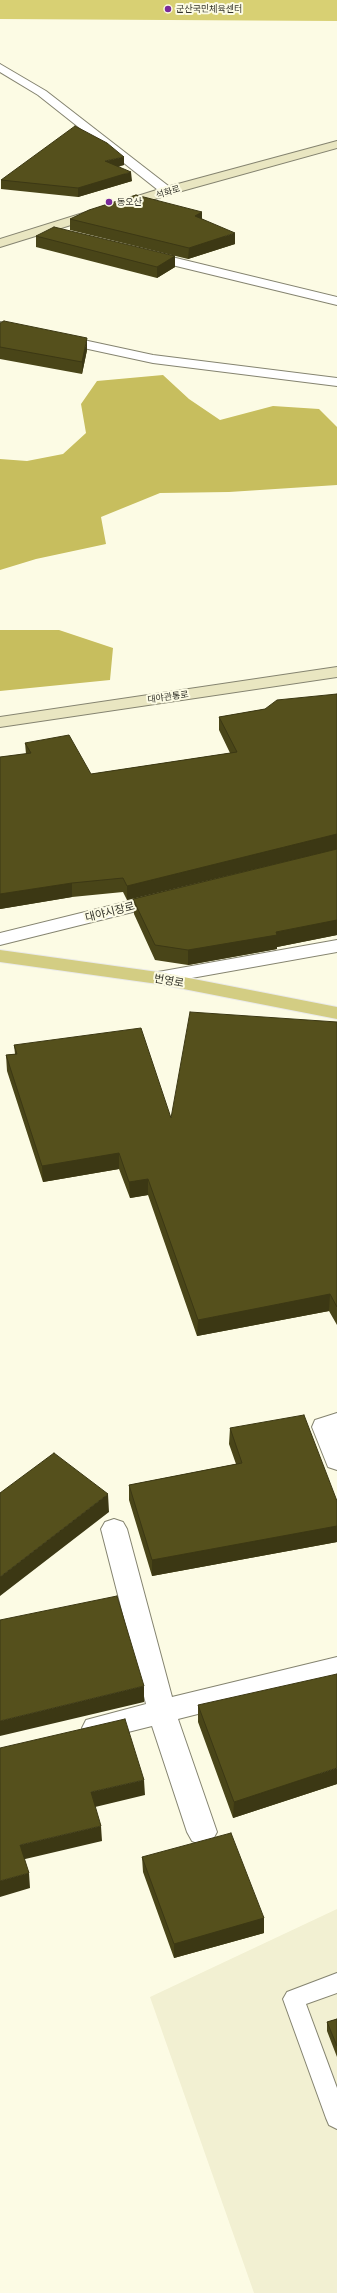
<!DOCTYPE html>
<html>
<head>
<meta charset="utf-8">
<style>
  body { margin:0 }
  canvas { display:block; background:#fcfbe4 }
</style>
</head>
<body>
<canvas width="337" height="2293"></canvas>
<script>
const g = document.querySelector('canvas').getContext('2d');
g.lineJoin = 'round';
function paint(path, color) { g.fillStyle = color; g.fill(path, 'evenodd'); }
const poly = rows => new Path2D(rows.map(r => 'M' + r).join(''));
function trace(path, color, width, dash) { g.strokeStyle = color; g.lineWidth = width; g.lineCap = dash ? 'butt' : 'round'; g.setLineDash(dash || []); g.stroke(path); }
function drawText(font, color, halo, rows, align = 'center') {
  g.font = font + ' Lato,"Noto Sans KR",sans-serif'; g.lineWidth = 4; g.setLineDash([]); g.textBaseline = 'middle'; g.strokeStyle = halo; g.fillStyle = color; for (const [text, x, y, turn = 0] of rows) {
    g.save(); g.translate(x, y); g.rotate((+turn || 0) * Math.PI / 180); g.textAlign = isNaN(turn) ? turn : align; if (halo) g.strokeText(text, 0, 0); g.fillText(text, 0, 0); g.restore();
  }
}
const built = poly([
  [337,1909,337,2293,254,2293,150,1997]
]);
const green = poly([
  [0,0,337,0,337,21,0,19]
]);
const forest = poly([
  [163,375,189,399,220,420,273,406,319,409,337,427,337,485,229,492,160,493,101,517,106,544,36,559,0,570,0,459,27,461,63,454,86,433,81,404,97,381],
  [0,630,59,630,113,648,110,680,0,691]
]);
const lane = poly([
  [337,1973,337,1993,306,2004,337,2088,337,2129,329,2125,326,2118,283,1999,287,1992,337,1973]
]);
const street = poly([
  [0,64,46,91,171,188,173,191,171,194,163,194,38,95,0,72,0,64],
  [147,251,337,297,337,305,143,258,141,255,147,251],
  [0,322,153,355,337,378,337,386,153,363,0,330,0,322],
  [162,893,169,895,172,899,169,903,0,945,0,933,162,893],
  [337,940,337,952,158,984,151,982,148,978,151,974,158,972,337,940],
  [337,1413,337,1470,328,1467,312,1427,315,1420,337,1413],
  [114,1519,123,1522,127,1529,172,1697,337,1657,337,1679,178,1719,217,1832,212,1841,202,1845,192,1841,187,1832,152,1726,96,1740,86,1736,82,1728,86,1720,146,1704,101,1529,105,1522,114,1519]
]);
const secondary = poly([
  [337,141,337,148,171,194,0,247,0,239,163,188,337,141],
  [337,667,337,677,0,727,0,717,337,667]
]);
const primary = poly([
  [0,950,158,972,337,1007,337,1019,158,984,0,962,0,950]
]);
const wall = poly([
  [124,165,118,167,132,181,78,197,1,189,1,180],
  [202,212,202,219,235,244,188,259,70,230,70,219],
  [36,236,175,256,175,267,157,278,36,247],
  [0,323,87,350,82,374,0,359],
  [337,694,337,849,127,900,123,892,72,897,0,909,0,757,26,754,25,743,91,774,230,753,219,730,219,717,265,709],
  [337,849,337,935,277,947,277,949,188,965,155,960,134,914,133,899],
  [337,1022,337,1325,329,1311,197,1336,148,1195,130,1198,119,1169,43,1182,7,1071,6,1055,15,1054,14,1045,171,1118],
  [230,1428,337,1501,337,1542,152,1576,129,1500,129,1485,236,1464,229,1444],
  [198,1705,337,1784,233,1818,198,1722],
  [142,1857,264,1918,264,1933,174,1958,143,1872],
  [337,2019,337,2057,327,2031,327,2022]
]);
const shadedWall = poly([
  [124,157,124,165,105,170,105,161],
  [131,172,132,181,78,197,78,188],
  [202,212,202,223,195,216],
  [235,233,235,244,188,259,189,248],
  [175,256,175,267,157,278,157,267],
  [87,338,87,350,82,374,82,362],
  [337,834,337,849,127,900,127,886],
  [72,883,72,897,0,909,0,894],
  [337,920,337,935,277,947,277,949,188,965,188,950],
  [119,1153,119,1169,43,1182,42,1166],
  [148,1179,148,1195,130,1198,129,1182],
  [330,1294,329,1311,197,1336,198,1320],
  [108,1494,109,1512,0,1596,0,1577],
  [337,1526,337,1542,152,1576,152,1560],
  [144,1686,144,1702,0,1736,0,1721],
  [337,1768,337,1784,233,1818,234,1802],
  [144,1780,145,1795,91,1808,91,1792],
  [101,1826,102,1841,21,1860,20,1845],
  [29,1873,30,1888,0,1897,0,1881],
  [264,1918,264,1933,174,1958,174,1944]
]);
const building = poly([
  [75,126,107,143,124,157,105,161,131,172,78,188,1,180,75,126],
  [136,195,202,212,195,216,235,233,189,248,70,219,89,210,136,195],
  [54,227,175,256,157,267,36,236,54,227],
  [4,321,87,338,82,362,0,347,0,323,4,321],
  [337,694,337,834,127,886,123,878,72,883,0,894,0,757,31,753,25,743,69,735,91,774,237,752,219,717,265,709,277,700,337,694],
  [337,849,337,920,276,932,277,935,188,950,155,945,133,899,337,849],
  [190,1012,337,1022,337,1307,330,1294,198,1320,148,1179,129,1182,119,1153,42,1166,6,1055,17,1054,14,1045,141,1028,171,1118,190,1012],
  [304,1415,337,1501,337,1526,152,1560,129,1485,242,1463,230,1428,304,1415],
  [54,1453,108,1494,0,1577,0,1493,54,1453],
  [117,1596,144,1686,0,1721,0,1620,117,1596],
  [337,1674,337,1768,234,1802,198,1705,337,1674],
  [125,1719,144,1780,91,1792,101,1826,20,1845,29,1873,0,1881,0,1748,125,1719],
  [231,1833,264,1918,174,1944,142,1857,231,1833],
  [337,2019,337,2046,327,2022,337,2019]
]);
const markers = [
  [168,9,4,"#7a2a9b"],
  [109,202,4,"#7a2a9b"]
];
const farPoinames = [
  ["군산국민체육센터",176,9],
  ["동오산",117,202]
];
const farStreetnames = [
  ["석화로",168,192,-17],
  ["대야관통로",168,697,-8]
];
const streetNames = [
  ["대야시장로",110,912,-14],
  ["번영로",169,981,10]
];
paint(built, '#f2f0d2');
paint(green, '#d8d073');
paint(forest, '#c7be5e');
trace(lane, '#858470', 2);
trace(street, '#858470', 2);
trace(secondary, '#858470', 2);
trace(primary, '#eaeaea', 2);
paint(lane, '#fff');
paint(street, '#fff');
paint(secondary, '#e9e6c1');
paint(primary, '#d3cd83');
paint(wall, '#494518');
paint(shadedWall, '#3c3814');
paint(building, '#55501c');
trace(building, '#3c3814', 1);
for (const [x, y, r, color] of markers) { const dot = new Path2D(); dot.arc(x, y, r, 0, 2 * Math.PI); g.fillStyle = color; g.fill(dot); trace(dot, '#fcfbe4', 1.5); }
drawText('9px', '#323229', '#fcfbe4', farPoinames, 'left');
drawText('9px', '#323229', '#fcfbe4', farStreetnames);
drawText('11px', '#323229', '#fcfbe4', streetNames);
</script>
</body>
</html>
